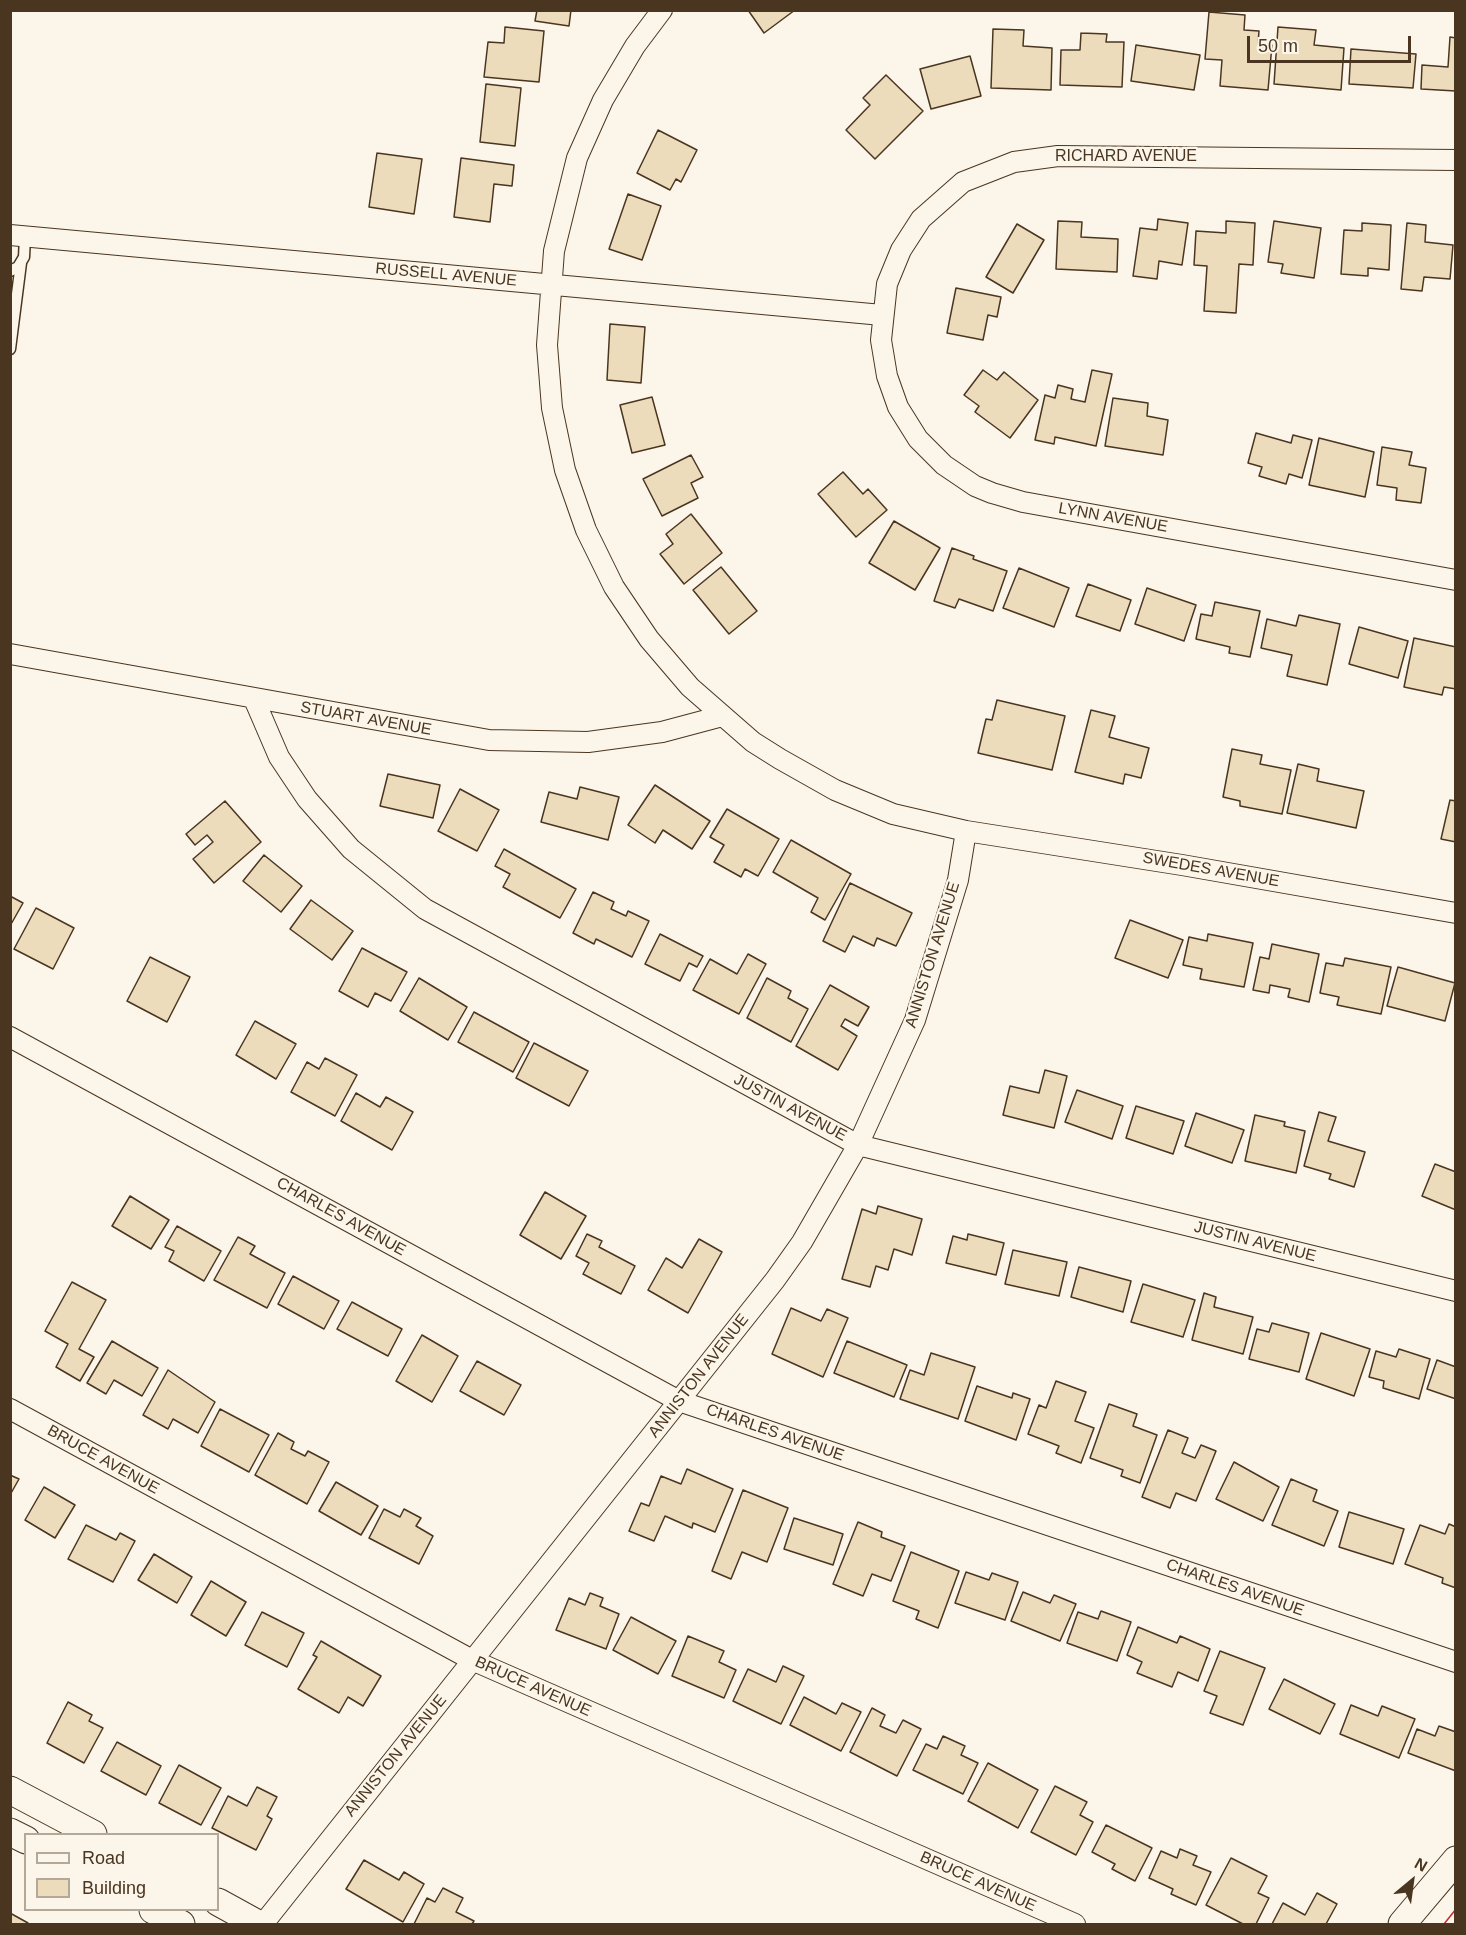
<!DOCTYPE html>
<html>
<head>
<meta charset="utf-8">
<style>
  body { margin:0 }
  #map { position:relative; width:1466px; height:1935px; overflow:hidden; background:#fbf6e9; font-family:Helvetica,sans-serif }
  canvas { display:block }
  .frame { position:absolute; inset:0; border:12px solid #4a3520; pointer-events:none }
  .legend { position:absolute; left:24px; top:1833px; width:195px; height:78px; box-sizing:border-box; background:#fbf6e9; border:2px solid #b4a999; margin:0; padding:8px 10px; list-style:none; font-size:18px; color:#4a3520 }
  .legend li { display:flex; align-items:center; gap:12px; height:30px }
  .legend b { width:30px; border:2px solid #b4a999 }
  .north { position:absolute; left:1382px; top:1851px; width:60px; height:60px; -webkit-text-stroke:4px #fbf6e9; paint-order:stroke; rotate:29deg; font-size:16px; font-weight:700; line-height:24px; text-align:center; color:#4a3520 }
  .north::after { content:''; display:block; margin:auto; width:21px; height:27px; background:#4a3520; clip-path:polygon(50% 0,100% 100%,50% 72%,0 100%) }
  .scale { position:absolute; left:1247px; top:36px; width:164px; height:27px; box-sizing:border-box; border:3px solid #4a3520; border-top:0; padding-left:8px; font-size:18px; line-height:21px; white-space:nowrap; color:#4a3520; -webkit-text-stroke:4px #fbf6e9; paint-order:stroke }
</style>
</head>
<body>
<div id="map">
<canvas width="1466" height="1935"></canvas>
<div class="frame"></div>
<ul class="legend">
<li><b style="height:8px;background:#fbf6e9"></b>Road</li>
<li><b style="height:16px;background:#ecdcbc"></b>Building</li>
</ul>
<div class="north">N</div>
<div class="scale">50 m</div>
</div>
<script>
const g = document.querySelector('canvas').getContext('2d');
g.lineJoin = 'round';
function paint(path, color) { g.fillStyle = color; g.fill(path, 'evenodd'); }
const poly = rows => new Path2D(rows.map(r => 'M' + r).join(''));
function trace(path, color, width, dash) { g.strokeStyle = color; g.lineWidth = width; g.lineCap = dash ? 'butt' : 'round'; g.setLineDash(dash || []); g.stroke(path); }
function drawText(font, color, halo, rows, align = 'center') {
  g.font = font + ' Helvetica,sans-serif'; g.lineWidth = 4.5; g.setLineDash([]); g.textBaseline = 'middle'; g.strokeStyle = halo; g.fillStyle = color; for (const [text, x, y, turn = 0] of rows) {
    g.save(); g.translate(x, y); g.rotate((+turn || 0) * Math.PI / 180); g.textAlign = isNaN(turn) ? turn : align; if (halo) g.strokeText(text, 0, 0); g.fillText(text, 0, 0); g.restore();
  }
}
const building = poly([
  [537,10,571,10,569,26,535,21,537,10],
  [748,10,795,10,764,33,748,10],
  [1209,12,1245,15,1244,30,1259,31,1258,44,1272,45,1268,90,1220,86,1222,60,1205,59,1209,12],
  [505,27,544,31,539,82,484,77,488,42,504,43,505,27],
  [1278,27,1316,30,1314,45,1344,48,1341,90,1274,84,1278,27],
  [993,29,1024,30,1023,46,1052,48,1051,90,991,88,993,29],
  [1081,33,1107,34,1106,42,1124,42,1122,87,1060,85,1061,50,1080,50,1081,33],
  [1450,37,1456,38,1456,91,1421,89,1422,65,1448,67,1450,37],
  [1136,45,1200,55,1194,90,1131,81,1136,45],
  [1351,49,1416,54,1413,88,1349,84,1351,49],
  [970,56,981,96,931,109,920,69,970,56],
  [886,75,923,111,875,159,846,130,870,105,863,98,886,75],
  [486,84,521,88,515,146,480,142,486,84],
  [658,130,697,150,681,182,676,179,670,190,637,173,658,130],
  [377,153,422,159,414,214,369,207,377,153],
  [461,158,514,165,512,186,494,184,490,222,454,217,461,158],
  [628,194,661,206,642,260,609,249,628,194],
  [1158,219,1188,223,1182,265,1159,261,1157,279,1133,276,1140,228,1157,230,1158,219],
  [1058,221,1082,222,1081,237,1118,239,1117,272,1056,269,1058,221],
  [1226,221,1255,223,1253,265,1239,264,1236,313,1204,311,1207,266,1194,265,1196,231,1226,233,1226,221],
  [1274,221,1321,228,1314,278,1281,273,1283,264,1268,262,1274,221],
  [1362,223,1391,225,1389,270,1368,268,1368,276,1341,274,1344,230,1362,231,1362,223],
  [1407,223,1426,225,1425,242,1453,245,1450,279,1424,277,1422,291,1401,289,1407,223],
  [1017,224,1044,240,1013,293,986,277,1017,224],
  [956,288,1001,297,997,317,988,315,983,340,947,333,956,288],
  [610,324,645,327,641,383,607,380,610,324],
  [983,370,997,380,1004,372,1038,400,1010,438,975,412,979,406,964,395,983,370],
  [1092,370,1112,374,1096,446,1055,437,1054,444,1035,440,1045,395,1055,398,1058,385,1073,389,1071,399,1085,402,1092,370],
  [652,397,665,445,632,453,620,405,652,397],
  [1113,398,1148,403,1147,416,1168,420,1163,455,1105,446,1113,398],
  [1256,433,1291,443,1293,435,1312,440,1302,478,1289,474,1286,484,1259,476,1262,467,1248,463,1256,433],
  [1319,438,1374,452,1365,497,1309,485,1319,438],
  [1382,447,1412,452,1409,465,1426,468,1421,503,1396,500,1397,488,1377,485,1382,447],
  [691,455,703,477,691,483,698,498,662,516,643,479,691,455],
  [843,472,863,494,868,489,887,510,856,537,818,494,843,472],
  [691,514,722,553,684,584,660,554,673,544,666,534,691,514],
  [894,521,940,548,915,590,869,563,894,521],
  [952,548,974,556,973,559,1007,571,993,611,959,599,955,608,934,601,952,548],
  [721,567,757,611,729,634,693,590,721,567],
  [1019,568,1069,588,1054,627,1003,608,1019,568],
  [1088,584,1131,600,1120,631,1076,616,1088,584],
  [1147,588,1196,605,1184,641,1135,624,1147,588],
  [1215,602,1260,611,1250,657,1229,653,1230,647,1196,639,1201,614,1212,616,1215,602],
  [1299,615,1340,624,1327,685,1287,676,1292,655,1261,648,1267,619,1296,626,1299,615],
  [1359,627,1408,641,1398,678,1349,664,1359,627],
  [1414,638,1456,647,1456,689,1444,687,1442,695,1404,687,1414,638],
  [997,700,1065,716,1052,770,978,753,986,719,992,720,997,700],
  [1091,710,1115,716,1109,737,1149,748,1141,778,1125,774,1123,784,1075,772,1091,710],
  [1232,749,1262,755,1260,764,1291,770,1282,814,1240,806,1240,801,1223,797,1232,749],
  [1298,764,1319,769,1317,781,1364,791,1356,828,1287,813,1298,764],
  [388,774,440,785,433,818,380,806,388,774],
  [655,785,710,821,692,849,663,830,655,843,628,825,655,785],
  [580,787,619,797,608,840,541,822,549,792,577,799,580,787],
  [460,789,499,810,477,851,438,831,460,789],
  [1450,800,1456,801,1456,842,1441,839,1450,800],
  [225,801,261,842,214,883,193,859,213,842,207,835,195,845,186,834,225,801],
  [727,809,779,839,758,876,745,869,741,877,714,862,724,845,710,837,727,809],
  [791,840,851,874,825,920,811,912,818,898,773,872,791,840],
  [504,849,576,889,560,918,503,887,510,874,495,866,504,849],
  [264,855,302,886,281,912,243,881,264,855],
  [850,883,912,913,896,946,877,938,874,946,853,936,845,952,823,941,850,883],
  [593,892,614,902,611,909,626,916,628,911,649,921,632,957,596,939,594,944,573,933,593,892],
  [10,896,23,903,10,926,10,896],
  [311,900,353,931,332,960,290,929,311,900],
  [36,908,74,928,53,969,14,949,36,908],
  [1130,920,1183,940,1168,978,1115,958,1130,920],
  [660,934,703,956,697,967,689,963,680,981,645,964,660,934],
  [1208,934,1253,943,1244,987,1200,979,1202,969,1183,965,1189,937,1207,941,1208,934],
  [1272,944,1319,954,1309,1002,1288,997,1290,989,1270,985,1269,993,1253,990,1260,957,1269,959,1272,944],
  [362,948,407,972,391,1001,375,993,368,1007,339,991,362,948],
  [748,954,766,964,739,1014,693,990,710,959,737,974,748,954],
  [150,957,190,977,167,1022,127,1001,150,957],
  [1345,958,1391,967,1381,1014,1337,1005,1339,997,1320,993,1326,963,1343,966,1345,958],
  [1398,967,1455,983,1445,1021,1387,1006,1398,967],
  [419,978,467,1007,448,1040,400,1011,419,978],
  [767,978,791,991,788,998,808,1009,791,1042,747,1018,767,978],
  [830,985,869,1007,858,1026,845,1019,841,1026,857,1036,838,1070,796,1046,830,985],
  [474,1012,529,1042,513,1072,458,1042,474,1012],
  [255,1021,296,1044,276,1079,236,1055,255,1021],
  [534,1043,588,1071,569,1106,516,1078,534,1043],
  [325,1058,357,1075,335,1116,291,1092,307,1062,319,1069,325,1058],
  [1045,1070,1067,1076,1054,1128,1003,1115,1010,1086,1039,1093,1045,1070],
  [1077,1090,1123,1106,1112,1139,1065,1122,1077,1090],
  [356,1093,380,1107,386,1097,413,1112,392,1150,341,1121,356,1093],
  [1136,1106,1184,1121,1173,1154,1126,1138,1136,1106],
  [1319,1112,1336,1117,1328,1141,1365,1152,1354,1187,1329,1179,1331,1174,1304,1166,1319,1112],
  [1196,1113,1244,1130,1232,1163,1185,1146,1196,1113],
  [1255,1115,1285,1122,1284,1126,1305,1131,1296,1173,1245,1161,1255,1115],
  [1435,1164,1456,1172,1456,1210,1422,1196,1435,1164],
  [545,1192,586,1216,561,1259,520,1235,545,1192],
  [130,1196,169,1220,151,1249,112,1226,130,1196],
  [878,1206,922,1219,912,1255,894,1249,888,1270,876,1266,870,1287,842,1279,862,1209,876,1214,878,1206],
  [177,1226,221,1251,204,1281,169,1261,174,1251,165,1247,177,1226],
  [587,1234,602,1241,599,1247,635,1266,621,1294,583,1274,589,1263,576,1256,587,1234],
  [968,1234,1004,1243,996,1275,946,1263,953,1236,967,1240,968,1234],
  [238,1237,255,1246,250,1254,285,1273,267,1308,214,1280,238,1237],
  [699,1239,722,1252,688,1313,648,1290,666,1258,682,1268,699,1239],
  [1013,1250,1067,1262,1059,1296,1005,1284,1013,1250],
  [1079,1267,1131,1281,1123,1312,1071,1297,1079,1267],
  [293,1276,339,1301,324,1329,278,1304,293,1276],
  [72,1282,106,1300,79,1349,94,1357,80,1381,56,1367,68,1344,45,1331,72,1282],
  [1143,1284,1195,1300,1183,1337,1131,1322,1143,1284],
  [1204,1293,1216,1297,1214,1307,1253,1317,1243,1354,1192,1340,1204,1293],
  [352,1302,402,1329,388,1356,337,1329,352,1302],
  [791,1308,821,1321,827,1309,848,1318,823,1377,772,1354,791,1308],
  [1272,1323,1309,1333,1299,1372,1249,1359,1257,1329,1269,1332,1272,1323],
  [1321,1333,1370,1349,1354,1396,1306,1379,1321,1333],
  [422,1335,458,1356,432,1402,396,1381,422,1335],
  [112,1341,158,1368,142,1396,114,1380,106,1394,87,1383,112,1341],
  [847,1341,907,1365,894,1397,834,1373,847,1341],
  [1399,1349,1430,1359,1419,1399,1383,1388,1384,1381,1369,1377,1376,1351,1396,1357,1399,1349],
  [931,1353,975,1367,958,1419,900,1399,910,1370,924,1375,931,1353],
  [1437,1360,1456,1367,1456,1399,1427,1389,1437,1360],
  [477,1361,521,1385,504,1415,460,1391,477,1361],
  [168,1370,215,1402,198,1433,173,1419,168,1429,143,1415,168,1370],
  [1056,1381,1086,1392,1075,1421,1094,1428,1081,1463,1056,1453,1059,1446,1028,1434,1039,1405,1046,1408,1056,1381],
  [977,1386,1012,1398,1013,1393,1030,1399,1016,1440,965,1421,977,1386],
  [1109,1404,1137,1414,1133,1426,1157,1435,1140,1483,1121,1476,1123,1470,1090,1458,1109,1404],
  [220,1409,269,1435,249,1472,201,1446,220,1409],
  [1168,1430,1188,1438,1182,1453,1195,1458,1201,1445,1216,1451,1196,1501,1176,1493,1170,1508,1142,1497,1168,1430],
  [278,1433,294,1442,291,1449,305,1456,308,1451,329,1462,307,1504,255,1475,278,1433],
  [1234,1462,1279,1487,1263,1521,1216,1499,1234,1462],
  [687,1469,733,1489,715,1532,693,1523,692,1528,665,1516,654,1541,629,1531,641,1503,649,1506,661,1476,681,1484,687,1469],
  [10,1475,19,1479,10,1495,10,1475],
  [1291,1479,1317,1490,1313,1501,1338,1511,1324,1546,1272,1525,1291,1479],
  [336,1482,378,1506,361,1535,319,1511,336,1482],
  [44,1487,75,1505,55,1538,25,1520,44,1487],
  [743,1490,788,1508,767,1562,742,1552,731,1579,712,1571,743,1490],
  [384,1509,400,1517,404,1509,421,1518,416,1526,433,1536,419,1564,369,1538,384,1509],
  [1349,1512,1404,1529,1393,1564,1339,1547,1349,1512],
  [794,1518,843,1534,833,1565,784,1549,794,1518],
  [858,1522,882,1532,881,1537,905,1546,891,1581,872,1574,863,1596,833,1584,858,1522],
  [1449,1524,1456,1527,1456,1588,1442,1583,1443,1578,1405,1564,1420,1525,1445,1534,1449,1524],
  [86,1525,116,1540,120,1533,135,1541,113,1582,68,1559,86,1525],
  [911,1552,959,1571,938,1628,916,1619,919,1611,893,1601,911,1552],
  [154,1554,192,1577,177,1603,138,1580,154,1554],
  [966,1572,989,1580,992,1573,1018,1582,1005,1620,955,1603,966,1572],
  [211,1581,246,1602,226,1636,191,1615,211,1581],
  [1023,1592,1050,1603,1054,1595,1076,1604,1060,1641,1011,1621,1023,1592],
  [590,1593,603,1598,600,1606,619,1614,606,1649,556,1630,569,1598,585,1605,590,1593],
  [1101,1611,1131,1622,1117,1661,1067,1643,1078,1612,1098,1619,1101,1611],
  [262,1612,304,1633,287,1667,245,1645,262,1612],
  [631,1617,676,1641,658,1674,613,1650,631,1617],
  [1138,1627,1177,1643,1180,1636,1210,1649,1198,1681,1178,1672,1172,1687,1137,1673,1142,1662,1127,1655,1138,1627],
  [688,1636,724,1651,719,1662,736,1670,724,1698,672,1676,688,1636],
  [321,1641,381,1676,363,1706,348,1697,339,1713,298,1689,317,1657,313,1655,321,1641],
  [1220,1651,1265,1668,1243,1725,1210,1713,1217,1696,1204,1691,1220,1651],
  [783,1666,804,1676,781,1724,733,1701,748,1669,776,1682,783,1666],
  [1284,1679,1335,1704,1320,1734,1269,1709,1284,1679],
  [804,1697,836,1714,842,1703,861,1712,841,1751,790,1725,804,1697],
  [68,1702,92,1715,89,1721,103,1728,84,1763,47,1743,68,1702],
  [1351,1705,1378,1716,1382,1706,1415,1719,1399,1758,1340,1734,1351,1705],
  [872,1708,885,1715,880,1726,896,1733,903,1720,921,1729,897,1776,850,1752,872,1708],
  [1439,1726,1456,1732,1456,1771,1408,1753,1417,1729,1435,1736,1439,1726],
  [943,1736,965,1746,961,1755,978,1763,963,1794,913,1770,926,1744,937,1749,943,1736],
  [117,1742,161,1766,146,1795,101,1771,117,1742],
  [988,1763,1038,1790,1018,1828,968,1801,988,1763],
  [179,1765,221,1788,201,1825,159,1803,179,1765],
  [1055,1786,1087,1802,1080,1815,1093,1822,1076,1855,1031,1832,1055,1786],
  [257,1787,277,1797,267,1816,272,1819,256,1850,212,1828,228,1796,247,1806,257,1787],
  [1106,1825,1152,1848,1135,1881,1112,1869,1115,1864,1092,1852,1106,1825],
  [1180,1849,1197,1856,1193,1865,1211,1872,1196,1905,1171,1894,1173,1889,1149,1878,1161,1851,1177,1858,1180,1849],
  [1231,1858,1267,1876,1258,1893,1269,1898,1256,1924,1243,1924,1206,1905,1231,1858],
  [364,1860,399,1880,404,1872,424,1884,403,1922,346,1889,364,1860],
  [443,1888,463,1898,456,1912,474,1921,472,1924,414,1924,427,1898,435,1902,443,1888],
  [1317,1893,1337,1904,1326,1924,1272,1924,1283,1903,1305,1915,1317,1893],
  [10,1913,28,1923,27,1924,10,1924,10,1913]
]);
const service = poly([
  [10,271,18,267,24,257,25,237],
  [10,349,21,263]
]);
const minor = poly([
  [662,10,635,46,603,100,577,158,554,251,547,345,552,408,565,470,586,530,614,587,649,639,690,687,753,742,780,759,835,790,893,814,966,831,1182,865,1456,913],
  [1456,160,1058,156,1014,162,963,182,921,219,901,250,887,284,881,340,887,376,898,407,918,439,944,465,975,486,992,493,1023,502,1456,580],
  [10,235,882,315],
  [10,654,489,740,588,742,662,732,722,716],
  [254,699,279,757,307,799,351,849,425,909,858,1145,1456,1291],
  [10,1037,679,1401,1456,1662],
  [10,1409,472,1660,1075,1924],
  [263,1924,775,1280,802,1242,858,1145,915,1020,958,880,966,831]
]);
const secondary = poly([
  [10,1790,93,1834],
  [10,1832,26,1840],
  [218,1902,258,1924],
  [153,1910,181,1924],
  [1402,1924,1456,1860]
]);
const power = poly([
  [1444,1924,1456,1909]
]);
const streetNames = [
  ["RICHARD AVENUE",1126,157],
  ["RUSSELL AVENUE",446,275,5],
  ["LYNN AVENUE",1113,518,10],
  ["STUART AVENUE",366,719,10],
  ["SWEDES AVENUE",1211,870,10],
  ["ANNISTON AVENUE",933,955,-73],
  ["JUSTIN AVENUE",790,1108,28],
  ["CHARLES AVENUE",341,1217,29],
  ["JUSTIN AVENUE",1255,1242,14],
  ["ANNISTON AVENUE",699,1376,-52],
  ["CHARLES AVENUE",775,1433,19],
  ["BRUCE AVENUE",103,1460,29],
  ["CHARLES AVENUE",1235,1588,19],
  ["BRUCE AVENUE",533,1687,24],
  ["ANNISTON AVENUE",396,1756,-51],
  ["BRUCE AVENUE",978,1882,24]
];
paint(building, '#ecdcbc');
trace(building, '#4a3520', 1.5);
trace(service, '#4a3520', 13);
trace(minor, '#4a3520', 22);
trace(secondary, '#4a3520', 29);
trace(service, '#fbf6e9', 10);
trace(minor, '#fbf6e9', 20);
trace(secondary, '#fbf6e9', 27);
trace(power, '#c62828', 1.5, [21, 4.5, 3, 4.5]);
drawText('16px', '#4a3520', '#fbf6e9', streetNames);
</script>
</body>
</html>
